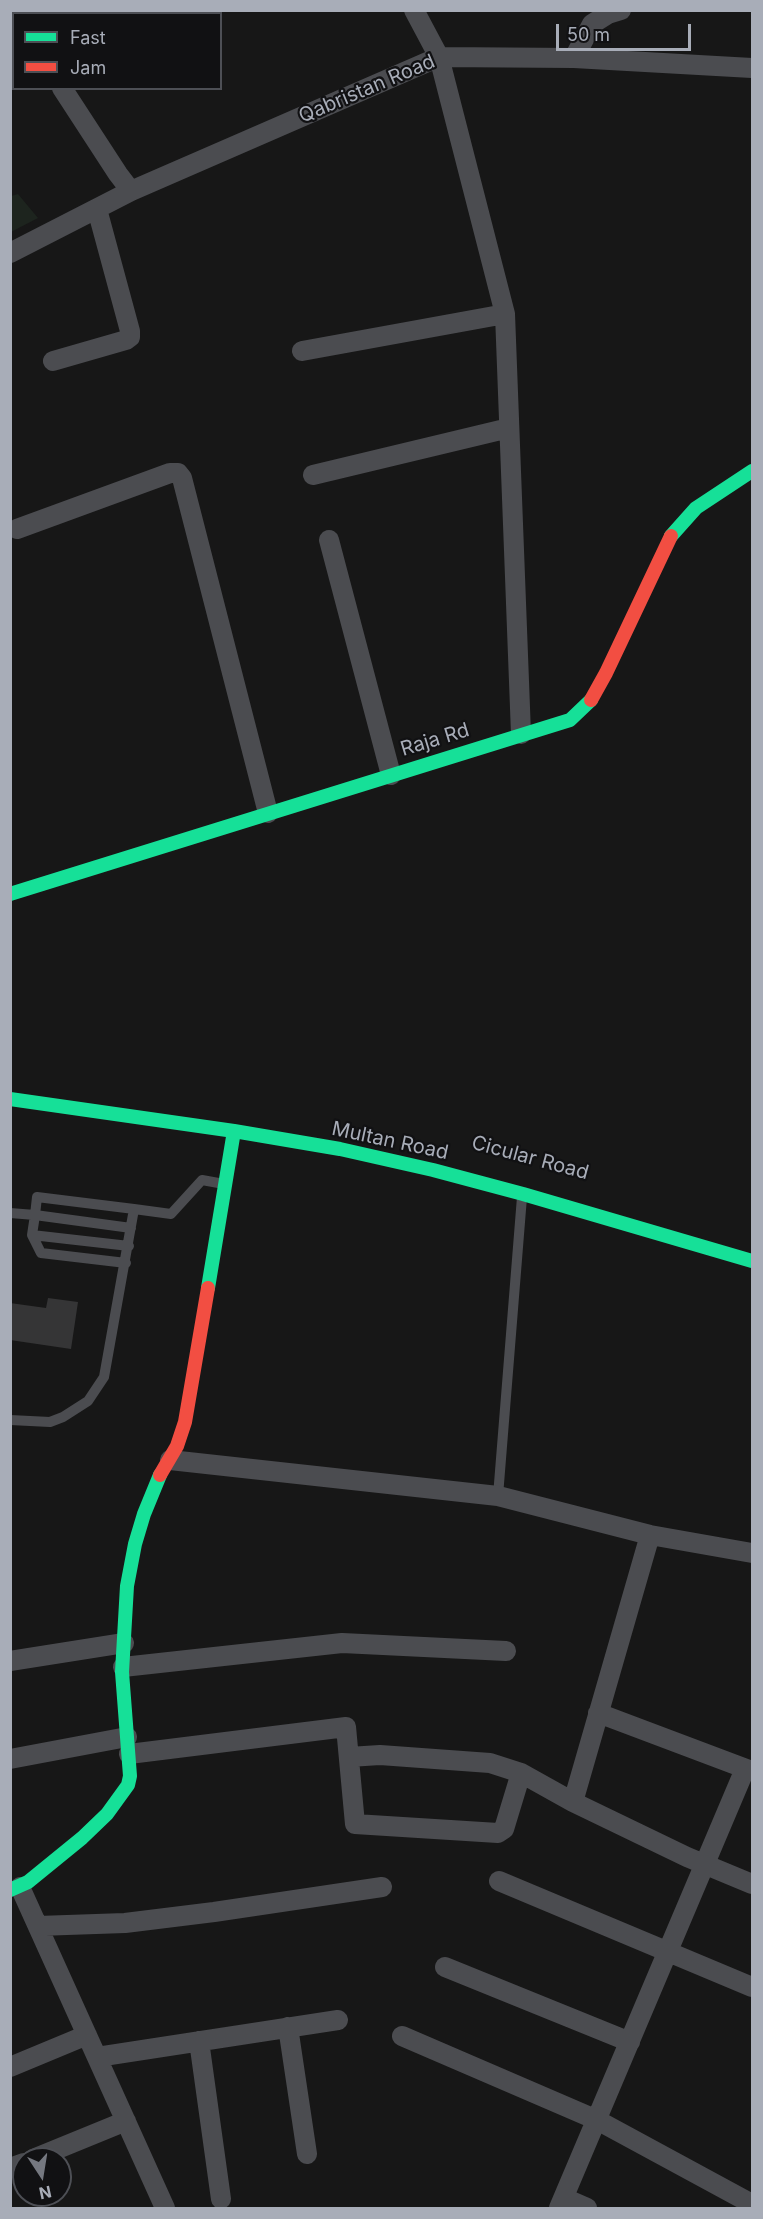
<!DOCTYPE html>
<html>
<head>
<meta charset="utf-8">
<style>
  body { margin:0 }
  #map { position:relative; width:763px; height:2219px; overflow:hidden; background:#171717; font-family:Inter,sans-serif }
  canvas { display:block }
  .frame { position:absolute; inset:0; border:12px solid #a8adb8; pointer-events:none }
  .legend { position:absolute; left:12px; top:12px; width:210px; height:78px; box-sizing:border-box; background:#111113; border:2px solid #4d4f55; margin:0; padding:8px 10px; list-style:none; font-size:18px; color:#a8adb8 }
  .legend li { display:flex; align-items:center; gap:12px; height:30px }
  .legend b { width:30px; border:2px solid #4d4f55 }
  .north { position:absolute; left:12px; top:2147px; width:60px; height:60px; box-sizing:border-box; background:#111113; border:2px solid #4d4f55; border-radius:50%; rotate:168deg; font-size:16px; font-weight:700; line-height:24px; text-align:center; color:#a8adb8 }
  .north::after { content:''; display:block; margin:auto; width:21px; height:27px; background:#757880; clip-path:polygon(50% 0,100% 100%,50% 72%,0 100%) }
  .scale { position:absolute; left:556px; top:24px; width:135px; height:27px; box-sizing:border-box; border:3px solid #a8adb8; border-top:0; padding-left:8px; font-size:18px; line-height:21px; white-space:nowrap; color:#a8adb8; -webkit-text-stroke:4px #111113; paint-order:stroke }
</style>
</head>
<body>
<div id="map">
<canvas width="763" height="2219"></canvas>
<div class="frame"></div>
<ul class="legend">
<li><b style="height:8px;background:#16e098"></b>Fast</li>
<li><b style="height:8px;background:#f24e42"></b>Jam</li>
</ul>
<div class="north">N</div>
<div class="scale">50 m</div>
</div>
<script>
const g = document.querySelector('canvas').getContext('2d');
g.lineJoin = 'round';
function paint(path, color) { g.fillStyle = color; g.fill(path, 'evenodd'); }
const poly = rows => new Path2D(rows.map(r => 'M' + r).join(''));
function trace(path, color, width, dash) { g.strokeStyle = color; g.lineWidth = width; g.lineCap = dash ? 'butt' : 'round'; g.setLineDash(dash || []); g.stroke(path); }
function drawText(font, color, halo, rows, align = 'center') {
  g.font = font + ' Inter,sans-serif'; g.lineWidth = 4.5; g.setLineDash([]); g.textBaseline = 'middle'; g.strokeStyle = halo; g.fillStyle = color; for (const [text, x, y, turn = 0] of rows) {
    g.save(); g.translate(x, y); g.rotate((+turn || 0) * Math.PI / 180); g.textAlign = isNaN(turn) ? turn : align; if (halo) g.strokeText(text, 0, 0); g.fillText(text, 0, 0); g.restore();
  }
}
const green = poly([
  [18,194,38,218,11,232,11,196]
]);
const building = poly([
  [48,1298,78,1302,71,1349,10,1340,10,1303,46,1308]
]);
const lane = poly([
  [10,1213,35,1215,32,1235,41,1253,126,1263],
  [131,1228,35,1215,37,1197,134,1209],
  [32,1235,129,1246],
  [10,1420,50,1422,63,1417,88,1401,104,1377,134,1209,171,1214,202,1180,224,1184],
  [498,1496,522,1197]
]);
const street = poly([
  [26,10,28,14],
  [414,10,439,57,505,314,521,734],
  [574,58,592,24,608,14,621,10],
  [62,88,118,174,131,191],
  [10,253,131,191,439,57,574,58,752,68],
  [302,351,505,314],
  [53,361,126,340,130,337,130,331,97,209],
  [313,475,509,428],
  [17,529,170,473,178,473,182,478,268,813],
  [329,540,391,775],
  [170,1460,498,1496,650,1535,752,1553],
  [10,1661,124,1643],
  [123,1667,342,1643,506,1651],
  [598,1713,752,1771],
  [129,1754,346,1727,355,1824,498,1833,504,1829,521,1773],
  [349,1757,380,1755,490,1763,521,1773,573,1802,687,1857,752,1884],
  [10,1759,127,1737],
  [573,1802,650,1535],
  [499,1881,752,1987],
  [20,1887,165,2208],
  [38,1926,125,1923,214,1912,382,1887],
  [445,1967,630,2042],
  [288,2027,307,2154],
  [402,2036,597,2120,752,2204],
  [199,2041,221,2199],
  [97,2057,338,2020],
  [10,2067,87,2035],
  [33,2159,126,2121],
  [10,2168,24,2163],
  [564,2198,587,2208],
  [559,2208,745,1769]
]);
const fast = poly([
  [671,536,696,508,752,471],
  [10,894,570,720,591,700],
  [10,1099,234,1131,340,1149,433,1170,523,1194,752,1261],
  [208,1288,234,1131],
  [10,1890,28,1882,82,1838,107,1814,128,1785,130,1776,122,1672,127,1586,135,1544,144,1514,160,1475]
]);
const jam = poly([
  [591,700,606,673,671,536],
  [160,1475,177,1446,185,1422,208,1288]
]);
const streetNames = [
  ["Qabristan Road",367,89,-23],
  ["Raja Rd",435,740,-17],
  ["Multan Road",390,1141,12],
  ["Cicular Road",530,1158,15]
];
paint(green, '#1d241e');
paint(building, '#353536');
trace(lane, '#4b4c50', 10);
trace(street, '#4b4c50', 20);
trace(fast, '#16e098', 14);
trace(jam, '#f24e42', 14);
drawText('20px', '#a8adb8', '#111113', streetNames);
</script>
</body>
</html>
